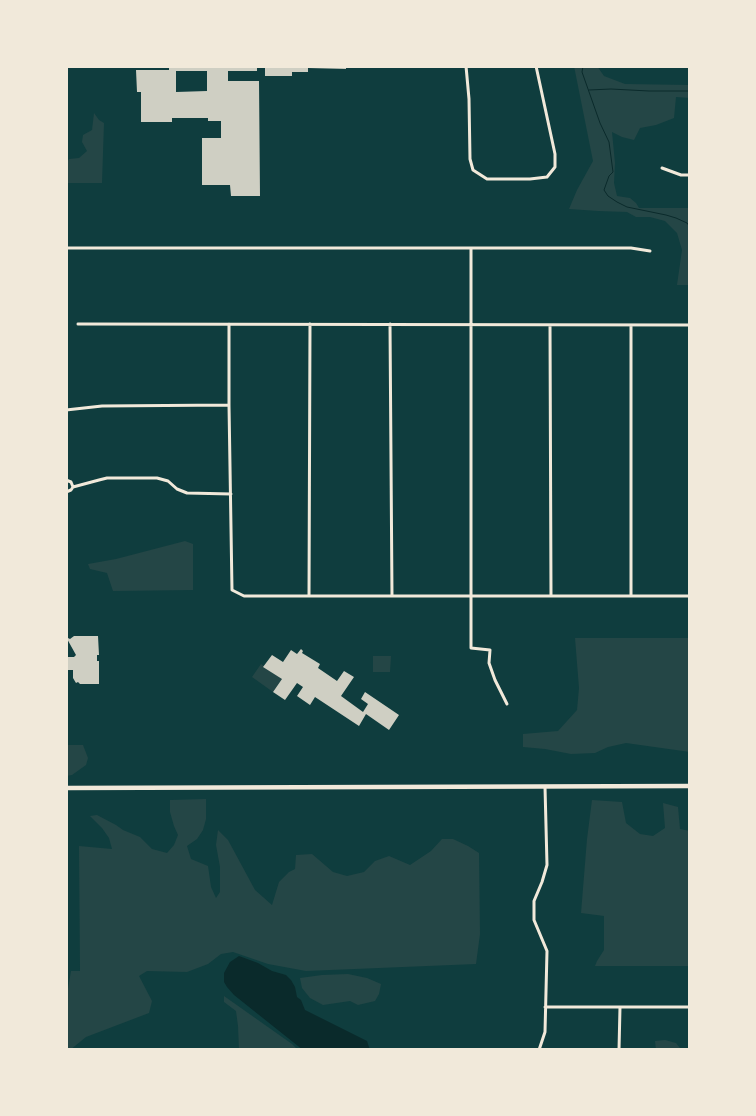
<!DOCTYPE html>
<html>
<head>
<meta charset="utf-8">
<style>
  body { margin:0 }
  #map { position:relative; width:756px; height:1116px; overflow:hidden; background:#0f3d3e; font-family:Manrope,sans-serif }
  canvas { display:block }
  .frame { position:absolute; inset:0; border:68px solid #f1e9da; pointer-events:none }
</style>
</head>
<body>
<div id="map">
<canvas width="756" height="1116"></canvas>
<div class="frame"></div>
</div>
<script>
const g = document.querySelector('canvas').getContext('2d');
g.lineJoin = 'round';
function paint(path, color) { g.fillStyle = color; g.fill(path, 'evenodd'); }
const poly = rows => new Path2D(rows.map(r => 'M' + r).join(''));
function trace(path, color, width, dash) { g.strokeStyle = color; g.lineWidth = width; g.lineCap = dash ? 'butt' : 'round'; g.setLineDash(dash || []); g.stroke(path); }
const green = poly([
  [574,66,597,66,604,76,625,84,690,85,690,98,676,97,674,118,656,125,640,128,634,140,622,137,612,132,615,163,614,183,617,196,630,198,636,203,639,208,690,208,690,285,677,285,682,250,677,233,665,221,650,217,636,217,627,212,598,211,569,209,577,190,593,161],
  [94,113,99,120,104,123,102,183,66,183,66,164,69,159,79,158,87,151,82,142,83,135,92,130],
  [185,541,193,544,193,590,113,591,107,573,90,569,88,564,116,559],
  [575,638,690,638,690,752,626,743,608,747,595,753,571,754,545,749,523,747,523,734,558,731,577,710,579,688],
  [373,656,391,656,390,672,373,672],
  [261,664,264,666,264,667,282,679,273,692,252,677],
  [66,745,83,745,88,758,86,765,72,775,66,776],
  [206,799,206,819,203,830,197,839,187,846,191,859,208,866,211,887,216,898,220,892,220,867,216,845,218,830,228,840,255,890,272,905,279,882,289,872,295,869,296,855,312,854,333,872,347,876,364,872,375,861,389,856,410,865,431,851,442,839,453,839,468,846,479,853,480,934,476,964,306,971,268,964,233,952,221,954,208,964,187,972,147,971,139,976,152,1001,149,1013,86,1037,70,1050,66,1050,66,994,68,989,71,971,80,971,79,846,112,849,109,838,102,828,90,816,97,815,116,825,123,830,140,837,152,849,167,853,174,845,178,835,174,826,170,812,170,800],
  [592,800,622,802,626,823,640,834,653,836,665,828,663,803,678,807,680,829,690,831,690,966,595,966,597,961,604,950,604,916,581,913,587,839],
  [348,974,367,978,381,984,379,994,375,1001,358,1005,350,1001,323,1005,310,998,302,988,300,978,322,975],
  [224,996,292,1044,298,1050,239,1050,238,1026,236,1011,224,1002],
  [665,1040,676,1043,680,1048,679,1050,656,1050,655,1041]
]);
const water = poly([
  [239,956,258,963,272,971,286,975,291,980,295,987,297,997,301,1000,305,1010,367,1041,370,1050,303,1050,234,995,227,987,224,982,224,973,230,962]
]);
const stream = poly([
  [583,66,582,72,600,123,609,142,613,172,609,176,604,190,608,196,617,202,627,207,666,215,676,218,687,223,690,227],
  [589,90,611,89,649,91,690,91]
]);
const building = poly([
  [169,66,257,66,257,71,228,71,228,81,259,81,260,196,231,196,230,185,202,185,202,138,221,138,221,121,208,121,208,118,172,118,172,122,141,122,141,92,137,92,136,70,169,70],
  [176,71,207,71,207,91,176,92],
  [265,66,346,66,346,69,308,68,308,72,292,72,292,76,265,76],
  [74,636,98,636,99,655,97,655,97,661,99,661,99,684,80,684,78,682,76,683,73,678,73,670,66,670,66,657,74,657,76,655,66,637,70,639],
  [301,649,303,651,302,653,320,664,318,668,337,681,344,671,354,677,341,696,363,712,368,704,361,699,365,692,399,715,389,730,366,714,359,726,315,697,310,705,297,696,303,687,297,683,285,700,273,692,282,679,263,667,272,655,283,662,291,650,297,654]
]);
const minor = poly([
  [466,66,469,99,470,159,473,170,487,179,530,179,547,177,555,167,555,154,536,66],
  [662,168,681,175,690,175],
  [66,248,631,248,650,251],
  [471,248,471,648,490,650,489,663,495,680,507,704],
  [78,324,690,325],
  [229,324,229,405,232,590,244,596,690,596],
  [390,324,392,596],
  [550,325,551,596],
  [631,325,631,596],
  [66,410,102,406,229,405],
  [66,480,71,482,73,487,71,490,66,492],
  [73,487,99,480,107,478,157,478,168,481,177,489,187,493,231,494],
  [309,596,310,324],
  [545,1007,690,1007],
  [539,1050,545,1032,547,951,534,920,534,901,542,882,547,865,545,787],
  [619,1050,620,1007]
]);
const secondary = poly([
  [66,788,690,786]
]);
paint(green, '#244646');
paint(water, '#0a2a2b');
trace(stream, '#0a2a2b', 1);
paint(building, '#cfcfc3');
trace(minor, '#f1e9da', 3);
trace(secondary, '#f1e9da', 4.5);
</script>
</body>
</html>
